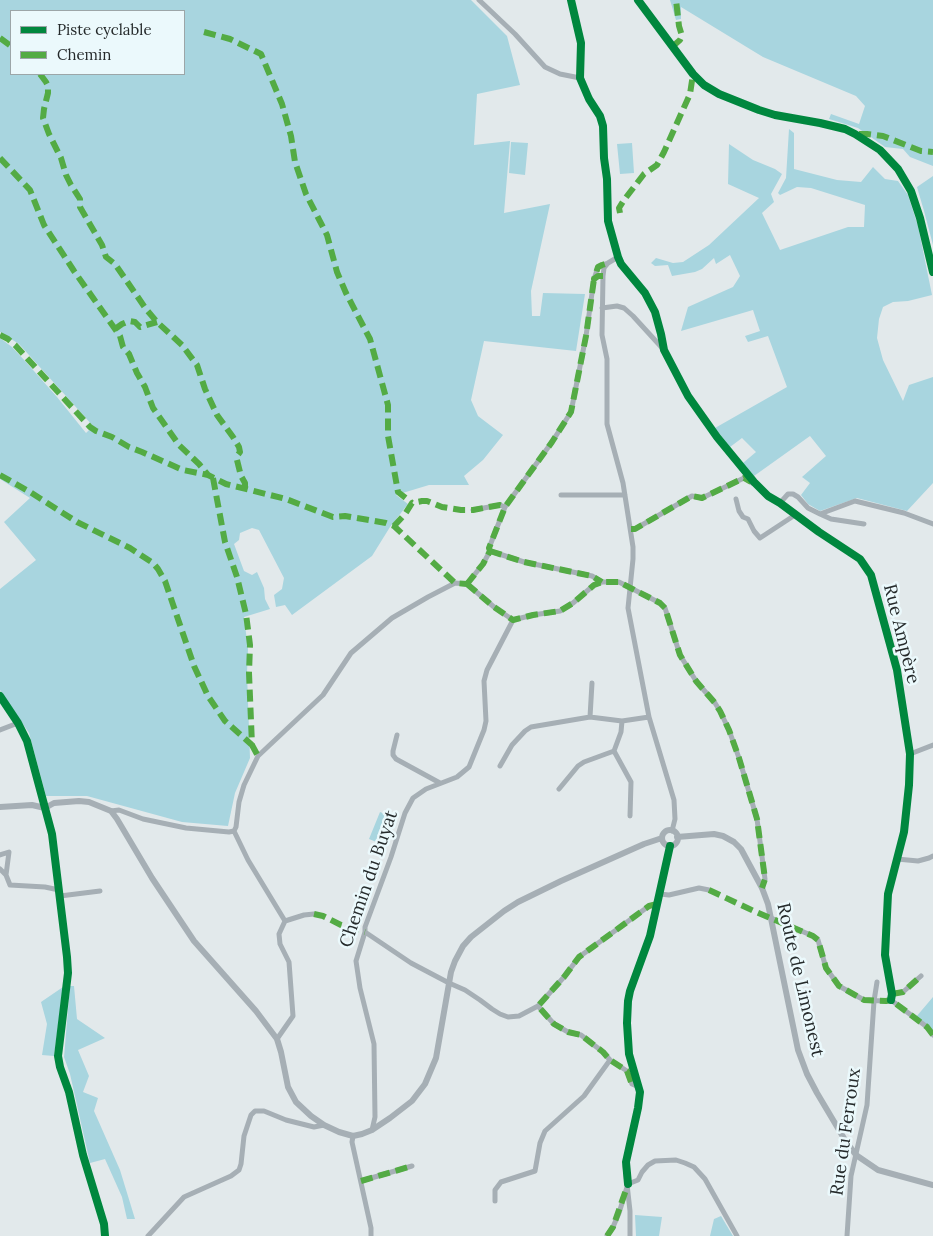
<!DOCTYPE html>
<html>
<head>
<meta charset="utf-8">
<style>
  body { margin:0 }
  #map { position:relative; width:933px; height:1236px; overflow:hidden; background:#e2e9eb; font-family:Lora,serif }
  canvas { display:block }
  .legend { position:absolute; left:10px; top:10px; width:175px; height:65px; box-sizing:border-box; background:#ebf9fc; border:1px solid #9ca6a8; margin:0; padding:6px 9px; list-style:none; font-size:15px; color:#252a2b }
  .legend li { display:flex; align-items:center; gap:10px; height:25px }
  .legend b { width:25px; border:1px solid #9ca6a8 }
</style>
</head>
<body>
<div id="map">
<canvas width="933" height="1236"></canvas>
<ul class="legend">
<li><b style="height:6px;background:#00873e"></b>Piste cyclable</li>
<li><b style="height:6px;background:#53ab44"></b>Chemin</li>
</ul>
</div>
<script>
const g = document.querySelector('canvas').getContext('2d');
g.lineJoin = 'round';
function paint(path, color) { g.fillStyle = color; g.fill(path, 'evenodd'); }
const poly = rows => new Path2D(rows.map(r => 'M' + r).join(''));
function trace(path, color, width, dash) { g.strokeStyle = color; g.lineWidth = width; g.lineCap = dash ? 'butt' : 'round'; g.setLineDash(dash || []); g.stroke(path); }
function drawText(font, color, halo, rows, align = 'center') {
  g.font = font + ' Lora,serif'; g.lineWidth = 5; g.setLineDash([]); g.textBaseline = 'middle'; g.strokeStyle = halo; g.fillStyle = color; for (const [text, x, y, turn = 0] of rows) {
    g.save(); g.translate(x, y); g.rotate((+turn || 0) * Math.PI / 180); g.textAlign = isNaN(turn) ? turn : align; if (halo) g.strokeText(text, 0, 0); g.fillText(text, 0, 0); g.restore();
  }
}
const green = poly([
  [0,0,471,0,507,36,520,85,477,94,474,145,510,141,504,213,550,204,531,291,532,316,540,316,543,293,585,294,576,351,484,341,471,400,478,416,503,435,483,460,464,476,469,485,429,485,396,495,408,504,390,527,372,556,292,615,285,605,276,607,274,595,282,589,284,578,259,530,252,528,240,533,239,540,234,544,244,571,252,575,257,572,264,588,265,599,270,609,244,617,248,649,247,673,250,758,235,793,228,826,182,822,87,796,46,796,29,733,0,690,0,589,36,560,4,522,30,498,0,479,0,338,12,347,26,362,57,397,86,433,93,426,19,344,0,332],
  [11,11,184,11,184,74,11,74],
  [670,0,933,0,933,166,910,157,903,149,885,147,858,128,829,119,831,114,859,124,865,106,856,96,763,57,681,7,681,19,676,20],
  [789,129,794,133,794,169,837,180,861,182,873,167,885,179,898,181,908,195,918,226,932,295,908,301,893,302,883,307,879,319,877,338,883,360,903,401,909,385,933,377,933,483,907,511,857,498,820,511,808,504,801,495,810,483,802,477,826,456,810,436,754,476,743,463,756,452,742,438,730,447,715,428,787,387,768,336,748,342,745,336,760,331,753,310,681,331,688,307,733,287,740,276,730,255,716,264,714,258,702,269,695,272,672,276,668,265,655,266,651,263,656,258,673,263,683,262,709,245,759,198,728,184,729,144,753,160,775,169,782,174,771,194,774,202,762,213,780,250,848,227,864,227,865,205,811,188,797,187,780,195,778,193,786,178],
  [511,142,528,143,525,175,509,173],
  [632,143,634,173,620,174,617,144],
  [933,176,933,245,924,211,917,187],
  [380,812,395,818,384,845,369,839],
  [70,986,74,986,77,1019,105,1038,78,1050,89,1076,83,1092,98,1098,94,1111,120,1170,135,1219,127,1219,122,1197,105,1159,90,1163,70,1074,64,1057],
  [63,987,54,1056,42,1055,47,1024,41,1002],
  [933,997,933,1032,916,1017],
  [635,1215,662,1217,659,1236,636,1236],
  [721,1216,733,1236,710,1236,714,1219]
]);
const minor = poly([
  [479,0,515,34,545,67,560,74,580,78],
  [571,0,581,43,580,78,589,99,600,116,603,126,604,158,607,179,608,221,618,257,621,264,645,293,655,312,661,334,664,350,688,396,717,437,754,482,768,496,780,503,819,532,860,559,871,575,897,670,910,754,909,785,904,832,888,894,885,955,892,994,891,1000],
  [618,257,608,263,604,268,603,276,602,335,607,359,607,424,623,483,633,547,633,559,628,608,649,717,674,800,675,819,672,831],
  [603,276,598,276,594,279,598,267,602,265,608,263],
  [602,308,617,306,624,308,633,316,664,350],
  [561,495,625,495],
  [736,499,739,511,743,517,748,519,754,531,760,538,795,515],
  [780,503,788,494,793,494,798,497,808,508,820,514,855,501,904,513,933,524],
  [473,510,500,505,505,507],
  [820,514,831,519,864,524],
  [631,529,635,529,692,496,702,498,744,478,752,483],
  [490,551,524,562,592,576,602,582],
  [467,584,494,607,513,620,533,615,560,611,573,603,594,585,602,582,619,582,660,603,665,608,680,655,696,681,715,703,720,711,729,730,739,758,757,819,765,879,762,888],
  [467,584,483,564,490,551,489,548,505,507,552,442,571,412,586,336,594,279],
  [0,696,18,723,27,741,45,808],
  [590,717,592,683],
  [0,730,18,723],
  [397,735,393,751,393,755,396,759,440,783],
  [614,751,631,782,630,816],
  [910,754,933,745],
  [500,766,512,745,525,731,531,727,590,717,622,721,649,717],
  [559,789,578,766,584,762,614,751,621,732,622,721],
  [111,811,119,810,143,819,186,828,229,832,234,831,236,827,239,802,244,785,258,756,323,695,351,653,392,618,428,597,455,583,467,584],
  [234,831,248,860,285,921,279,934,280,944,289,962,293,1016,277,1039],
  [0,855,9,852,6,875],
  [897,859,918,861,929,858,933,856],
  [0,869,6,875,10,885,45,887,59,890],
  [660,894,669,895,699,888,709,890],
  [60,896,100,891],
  [771,918,813,936,818,940,826,968,839,986,864,1000,886,1001,891,1000],
  [285,921,304,915,314,914],
  [365,932,411,963,449,983,465,990,480,1000,492,1009,500,1014,508,1017,519,1016,538,1006,564,977,579,957,649,906,657,904],
  [892,994,903,992,921,976],
  [891,1000,927,1027,933,1035],
  [538,1006,554,1024,568,1032,581,1035,603,1052,610,1060,627,1071,632,1084,639,1087],
  [372,1130,375,1117,374,1044,360,988,356,961,365,932,365,927,391,857,405,813,413,798,426,789,457,777,469,767,484,730,486,721,484,681,487,670,513,620],
  [353,1136,352,1142,371,1228,371,1236],
  [361,1181,412,1166],
  [628,1184,638,1180,642,1172,648,1165,655,1161,676,1160,685,1163,694,1167,705,1179,737,1236],
  [495,1201,495,1190,501,1182,535,1171,540,1143,545,1131,584,1096,610,1060],
  [148,1236,184,1197,231,1176,239,1170,241,1164,244,1136,251,1115,255,1111,264,1111,286,1120,314,1127,324,1125],
  [607,1236,613,1227,619,1213,627,1187],
  [630,1236,630,1211,625,1166,638,1108,640,1092,629,1054,627,1023,628,1001,630,991,650,936,670,846],
  [847,1236,851,1176,867,1105,874,1001,877,982]
]);
const tertiary = poly([
  [638,0,693,74,704,85,719,94,759,110,775,115,820,123,845,129,855,134,880,150,898,169,911,191,920,218,933,272],
  [0,807,32,805,45,808,54,803,79,801,89,802,111,811,117,819,152,878,194,941,256,1011,277,1039,281,1052,288,1087,296,1102,311,1116,324,1125,339,1132,353,1136,362,1134,372,1130,390,1118,412,1101,425,1084,436,1058,451,972,455,961,463,946,471,937,504,911,518,902,561,881,644,844,662,838],
  [45,808,52,834,67,957,68,973,58,1056,60,1067,69,1092,83,1155,104,1224,105,1236],
  '662 838a8 8 0 1 1 16 0a8 8 0 1 1-16 0Z',
  [677,837,714,834,723,836,734,842,741,849,762,888,768,904,798,1050,807,1074,817,1093,845,1140,856,1155,878,1170,933,1185]
]);
const quiet = poly([
  [204,32,230,39,261,54,282,104,291,136,295,162,306,194,327,235,337,272,346,293,370,339,388,405,388,436,398,492,412,503],
  [0,38,11,46],
  [672,47,680,40,682,36,679,26,676,0],
  [40,74,46,82,48,86,48,93,44,109,43,118,49,134,61,158,66,175,71,185,80,199,80,207,102,245,106,257,115,264,146,309,157,322,182,345,197,365,205,389,217,415,233,437,239,447,240,452,237,456,237,460,241,476,245,483,245,489],
  [859,134,867,134,883,136,921,151,933,152],
  [0,158,30,190,44,225,74,271,120,336,123,347,129,354,137,373,145,387,153,408,179,445,199,464,208,475],
  [620,213,619,208,624,200,644,174,657,165,664,152,690,94,693,74],
  [603,276,598,276,594,279,598,267,602,265,608,263],
  [115,329,122,324,129,321,135,322,140,327,157,322],
  [0,335,8,339,15,345,90,427,96,431,112,437,129,447,142,452,183,470,208,475,226,484,286,499,333,517,345,516,386,523,394,526,455,583,467,584],
  [0,475,30,492,77,522,130,548,153,563,158,569,165,581,194,666,208,696,225,721,252,745],
  [213,478,225,542,237,577,246,614,250,645,249,673,252,745,258,756],
  [394,526,405,514,412,503,422,501,427,501,442,507,461,510,473,510,500,505,505,507],
  [631,529,635,529,692,496,702,498,744,478,751,482],
  [490,551,524,562,592,576,602,582],
  [467,584,494,607,513,620,533,615,560,611,573,603,594,585,602,582,619,582,660,603,665,608,680,655,696,681,715,703,720,711,729,730,739,758,757,819,765,879,762,888],
  [467,584,483,564,490,551,489,548,505,507,552,442,571,412,586,336,594,279],
  [709,890,756,912,813,936,818,940,826,968,839,986,864,1000,886,1001,891,1000,927,1027,933,1035],
  [314,914,323,916,341,925,365,932],
  [892,994,903,992,921,976],
  [631,1082,627,1071,610,1060,603,1052,581,1035,568,1032,554,1024,538,1006,564,977,579,957,649,906,657,904],
  [361,1181,412,1166],
  [607,1236,613,1227,628,1184]
]);
const cycleway = poly([
  [571,0,581,43,580,78,589,99,600,116,603,126,604,158,607,179,608,221,618,257,621,264,645,293,655,312,661,334,664,350,688,396,717,437,754,482,768,496,780,503,819,532,860,559,871,575,897,670,910,754,909,785,904,832,888,894,885,955,892,994,891,1000],
  [638,0,693,74,704,85,719,94,759,110,775,115,820,123,845,129,855,134,880,150,898,169,911,191,920,218,933,272],
  [0,696,18,723,27,741,52,834,67,957,68,973,58,1056,60,1067,69,1092,83,1155,104,1224,105,1236],
  [628,1184,626,1162,638,1108,640,1092,629,1054,627,1023,628,1001,630,991,650,936,670,846]
]);
const streetNames = [
  ["Rue Ampère",901,634,76],
  ["Chemin du Buyat",369,879,-71],
  ["Route de Limonest",800,980,77],
  ["Rue du Ferroux",846,1132,-82]
];
paint(green, '#a8d5df');
trace(minor, '#a6afb5', 5);
trace(tertiary, '#a6afb5', 6);
trace(quiet, '#53ab44', 6, [12, 6]);
trace(cycleway, '#00873e', 8);
drawText('18px', '#252a2b', '#ebf9fc', streetNames);
</script>
</body>
</html>
